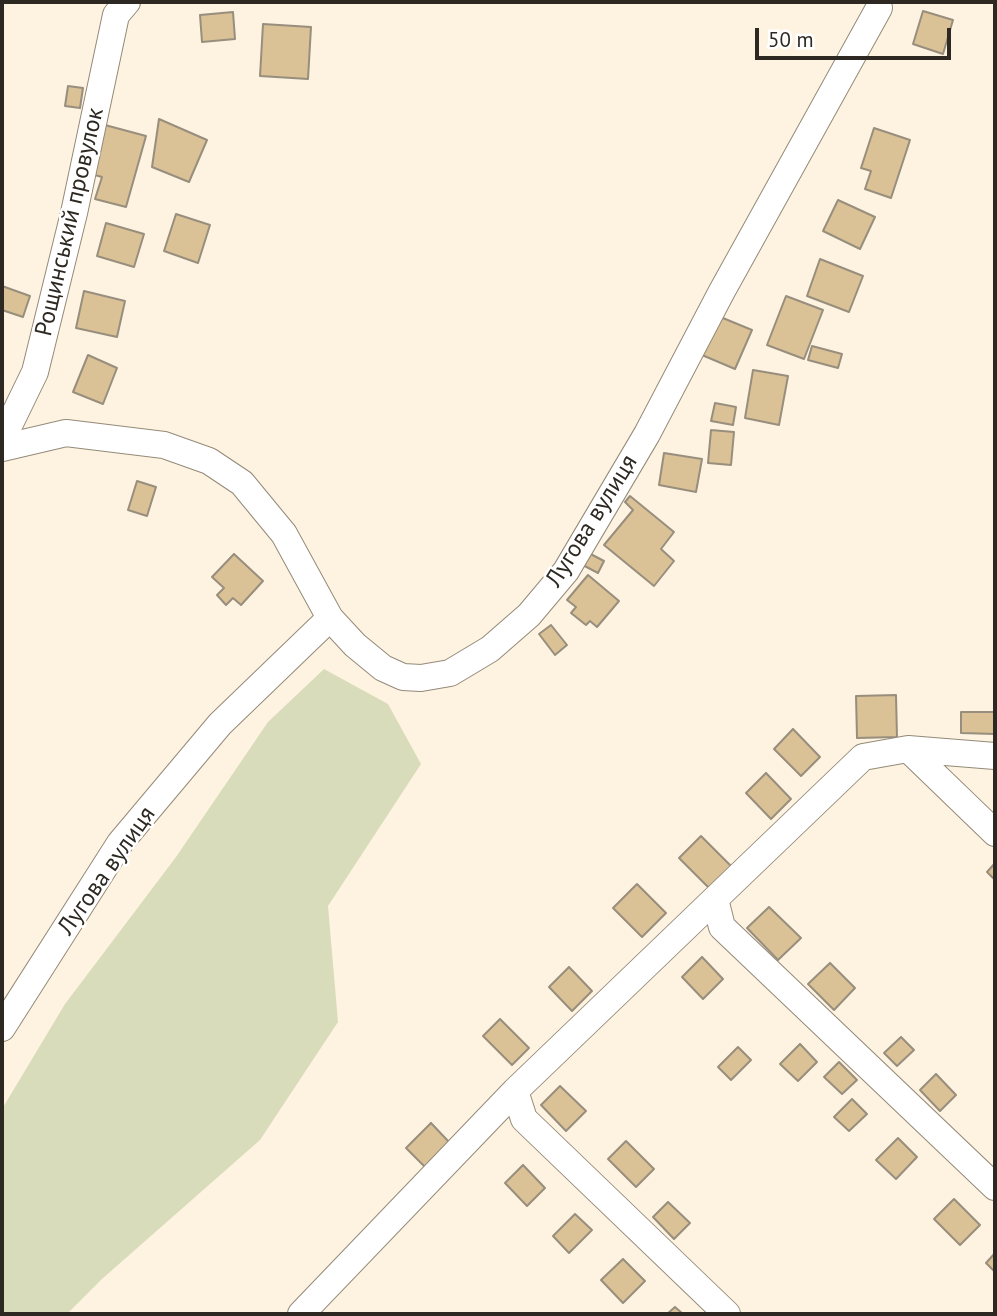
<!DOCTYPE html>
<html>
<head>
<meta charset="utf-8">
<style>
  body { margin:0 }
  #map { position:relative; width:997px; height:1316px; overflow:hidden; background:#fef3e1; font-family:"PT Sans",sans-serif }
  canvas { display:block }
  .frame { position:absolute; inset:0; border:4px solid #2d2922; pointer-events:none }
  .scale { position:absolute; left:755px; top:28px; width:196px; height:32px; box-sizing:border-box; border:4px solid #2d2922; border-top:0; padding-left:9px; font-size:21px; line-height:24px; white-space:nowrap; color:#2d2922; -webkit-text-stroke:5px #fff; paint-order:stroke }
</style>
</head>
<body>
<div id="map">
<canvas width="997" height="1316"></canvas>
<div class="frame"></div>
<div class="scale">50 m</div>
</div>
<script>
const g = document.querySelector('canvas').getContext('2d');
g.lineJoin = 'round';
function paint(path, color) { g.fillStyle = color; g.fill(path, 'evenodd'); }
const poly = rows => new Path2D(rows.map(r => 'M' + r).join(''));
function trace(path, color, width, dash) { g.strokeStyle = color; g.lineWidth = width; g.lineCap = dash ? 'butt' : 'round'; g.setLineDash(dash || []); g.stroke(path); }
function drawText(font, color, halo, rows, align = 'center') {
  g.font = font + ' "PT Sans",sans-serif'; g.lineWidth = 5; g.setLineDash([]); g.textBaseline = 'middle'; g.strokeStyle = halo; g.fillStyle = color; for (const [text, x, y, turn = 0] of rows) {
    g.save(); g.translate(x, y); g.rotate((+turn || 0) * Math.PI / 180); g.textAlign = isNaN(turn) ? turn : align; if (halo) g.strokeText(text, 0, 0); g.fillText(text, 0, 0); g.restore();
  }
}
const green = poly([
  [324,669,388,704,421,764,328,906,338,1022,260,1140,102,1279,67,1314,2,1314,2,1109,65,1004,176,857,268,722]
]);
const building = poly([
  [923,11,953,20,943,54,913,44,923,11],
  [233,12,235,39,202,42,200,15,233,12],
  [263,24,311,27,308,79,260,76,263,24],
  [68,86,83,88,80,108,65,106,68,86],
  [159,119,207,140,189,182,152,167,159,119],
  [105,125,146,136,126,207,95,199,102,177,91,174,105,125],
  [874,128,910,140,891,198,865,189,871,171,861,168,874,128],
  [838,200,875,217,860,249,823,231,838,200],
  [176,214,210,225,198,263,164,251,176,214],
  [106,223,144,234,134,267,97,256,106,223],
  [820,259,863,276,849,312,807,296,820,259],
  [2,286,30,296,23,317,2,310,2,286],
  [84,291,125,301,117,337,76,328,84,291],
  [786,296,823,310,804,359,767,345,786,296],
  [718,316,752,330,735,369,702,355,718,316],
  [812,346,842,354,838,368,808,360,812,346],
  [88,355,117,368,103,404,73,392,88,355],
  [753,370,788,376,779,425,745,418,753,370],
  [715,403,736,407,733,425,711,421,715,403],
  [711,430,734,432,731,465,708,463,711,430],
  [664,453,702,459,696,492,659,485,664,453],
  [137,481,156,487,147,516,128,510,137,481],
  [630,496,674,532,661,549,674,561,654,586,604,545,633,510,625,502,630,496],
  [583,550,604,561,598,573,577,562,583,550],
  [234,554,263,581,241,605,233,598,226,605,217,595,224,588,212,577,234,554],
  [588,575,619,601,597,627,590,621,586,625,571,613,576,607,567,600,588,575],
  [551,625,567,645,555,655,539,634,551,625],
  [896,695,897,737,857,738,856,696,896,695],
  [961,712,995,712,995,734,961,733,961,712],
  [793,729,820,757,801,776,774,749,793,729],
  [766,773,791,799,771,819,746,793,766,773],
  [701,836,732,867,710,889,679,858,701,836],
  [995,863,995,880,987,872,995,863],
  [637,884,666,913,642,937,613,908,637,884],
  [769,907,801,938,778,960,747,928,769,907],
  [702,957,723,979,703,999,682,977,702,957],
  [830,963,855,988,834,1010,808,984,830,963],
  [569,967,592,991,572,1011,549,987,569,967],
  [500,1019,529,1048,512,1065,483,1036,500,1019],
  [901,1037,914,1050,897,1066,884,1053,901,1037],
  [800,1044,817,1062,798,1081,780,1064,800,1044],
  [738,1047,751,1060,731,1080,718,1067,738,1047],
  [839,1062,857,1080,842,1094,824,1077,839,1062],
  [936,1074,956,1095,940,1111,920,1090,936,1074],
  [560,1086,586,1111,566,1131,541,1105,560,1086],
  [852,1099,867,1114,849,1131,834,1117,852,1099],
  [431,1123,449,1142,425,1167,406,1148,431,1123],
  [898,1138,917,1157,896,1179,876,1160,898,1138],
  [626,1141,654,1169,636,1187,608,1159,626,1141],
  [523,1165,545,1188,527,1206,505,1183,523,1165],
  [954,1199,980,1225,960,1245,934,1219,954,1199],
  [668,1202,690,1223,674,1239,653,1217,668,1202],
  [575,1214,592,1230,569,1253,553,1236,575,1214],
  [995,1253,995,1272,986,1263,995,1253],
  [623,1259,645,1281,623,1303,601,1280,623,1259],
  [675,1307,683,1314,667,1314,675,1307]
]);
const minor = poly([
  [2,440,35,372,74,213,116,15,127,2],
  [2,448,66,433,164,445,209,461,242,483,284,534,330,618,355,645,383,668,403,677,421,678,450,673,490,649,529,615,566,571,647,434,722,291,879,8],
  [908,749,995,756],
  [995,833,908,749,863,757,715,899,722,927,995,1187],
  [715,899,515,1091,524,1119,727,1314],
  [2,1028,120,843,220,724,330,618],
  [301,1314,515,1091]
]);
const streetNames = [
  ["Рощинський провулок",70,222,-77],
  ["Лугова вулиця",592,521,-58],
  ["Лугова вулиця",107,871,-55]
];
paint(green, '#d9dcba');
paint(building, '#dac196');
trace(building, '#988e7d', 2);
trace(minor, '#948a79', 28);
trace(minor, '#fff', 26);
drawText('24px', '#2d2922', '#fff', streetNames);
</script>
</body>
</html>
